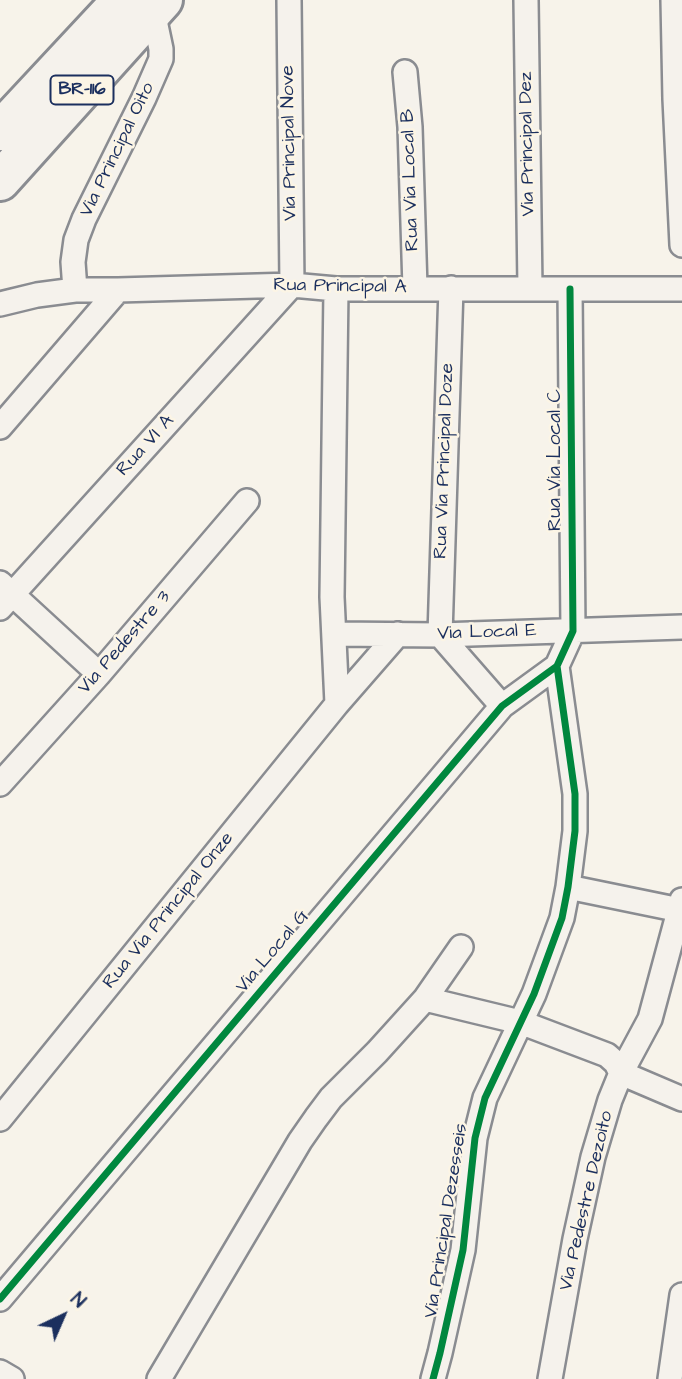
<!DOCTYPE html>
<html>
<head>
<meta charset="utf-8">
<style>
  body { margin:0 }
  #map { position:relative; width:682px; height:1379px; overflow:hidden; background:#f7f3ea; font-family:"Architects Daughter",sans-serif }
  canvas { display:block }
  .north { position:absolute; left:28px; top:1281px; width:70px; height:70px; -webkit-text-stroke:5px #fcf5e5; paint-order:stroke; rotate:44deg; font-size:19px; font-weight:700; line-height:28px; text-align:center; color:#1b2f5e }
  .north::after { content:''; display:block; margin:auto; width:24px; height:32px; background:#1b2f5e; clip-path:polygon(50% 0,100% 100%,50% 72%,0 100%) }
</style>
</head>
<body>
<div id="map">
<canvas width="682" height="1379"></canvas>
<div class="north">N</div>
</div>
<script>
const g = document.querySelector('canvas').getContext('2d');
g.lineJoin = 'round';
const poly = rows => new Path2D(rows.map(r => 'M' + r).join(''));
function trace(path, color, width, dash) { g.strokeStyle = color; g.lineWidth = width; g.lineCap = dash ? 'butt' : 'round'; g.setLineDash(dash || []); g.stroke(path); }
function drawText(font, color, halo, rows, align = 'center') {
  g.font = font + ' "Architects Daughter",sans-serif'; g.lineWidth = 5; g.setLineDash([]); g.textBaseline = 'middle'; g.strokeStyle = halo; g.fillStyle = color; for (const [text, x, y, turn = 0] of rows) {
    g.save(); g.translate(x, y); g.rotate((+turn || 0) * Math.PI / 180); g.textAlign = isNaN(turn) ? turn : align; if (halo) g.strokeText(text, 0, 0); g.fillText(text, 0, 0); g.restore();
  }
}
const street = poly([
  [526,0,530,288],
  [673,0,675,99,682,245],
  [405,72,410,127,415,288],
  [451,288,440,635,502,706],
  [336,289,332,597,337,704],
  [75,290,73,262,76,240,84,219,144,98,161,59,161,49,153,11],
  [0,304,37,295,75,290,118,290,292,285,336,289,682,289],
  [0,427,118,290],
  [0,583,99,674],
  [0,608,292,285,289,0],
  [334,634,440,635,682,627],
  [0,784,99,674,247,501],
  [568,887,680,910],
  [425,999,520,1022,607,1055,616,1063,621,1073,682,1099],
  [0,1119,337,704,398,634],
  [0,1299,502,706,557,666,573,631,570,289],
  [0,1372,12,1379],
  [159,1379,300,1141,316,1118,331,1098,377,1052,425,999,461,947],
  [433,1379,440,1353,463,1250,475,1138,485,1098,534,994,562,918,568,887,575,831,575,794,557,666],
  [550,1379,575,1239,593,1157,610,1100,621,1073,650,1019,682,900],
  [670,1379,682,1295]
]);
const highway = poly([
  [0,131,122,0],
  [0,181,163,0]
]);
const cycleway = poly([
  [0,1299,502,706,557,666,573,631,570,289],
  [433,1379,440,1353,463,1250,475,1138,485,1098,534,994,562,918,568,887,575,831,575,794,557,666]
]);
const shields = [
  [82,90,63]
];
const shieldNames = [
  ["BR-116",82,90]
];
const streetNames = [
  ["Via Principal Nove",290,143,-91],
  ["Via Principal Dez",528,144,-91],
  ["Via Principal Oito",118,150,-64],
  ["Rua Via Local B",411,180,-92],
  ["Rua Principal A",340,287,1],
  ["Rua VI A",146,446,-48],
  ["Rua Via Local C",556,460,-90],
  ["Rua Via Principal Doze",445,461,-88],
  ["Via Local E",487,633,-2],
  ["Via Pedestre 3",125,643,-49],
  ["Rua Via Principal Onze",169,911,-51],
  ["Via Local G",273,952,-50],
  ["Via Pedestre Dezoito",587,1201,-77],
  ["Via Principal Dezesseis",447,1221,-81]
];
trace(street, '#8a8c91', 28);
trace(highway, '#8a8c91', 44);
trace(street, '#f5f2ec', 23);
trace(highway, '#f5f2ec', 38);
trace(cycleway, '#00873e', 7);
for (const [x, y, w] of shields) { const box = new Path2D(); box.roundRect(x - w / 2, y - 14.5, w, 29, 5); g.fillStyle = '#fcf5e5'; g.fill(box); trace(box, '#1b2f5e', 2); }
drawText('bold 18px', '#1b2f5e', null, shieldNames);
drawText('19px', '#1b2f5e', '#fcf5e5', streetNames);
</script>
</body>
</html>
